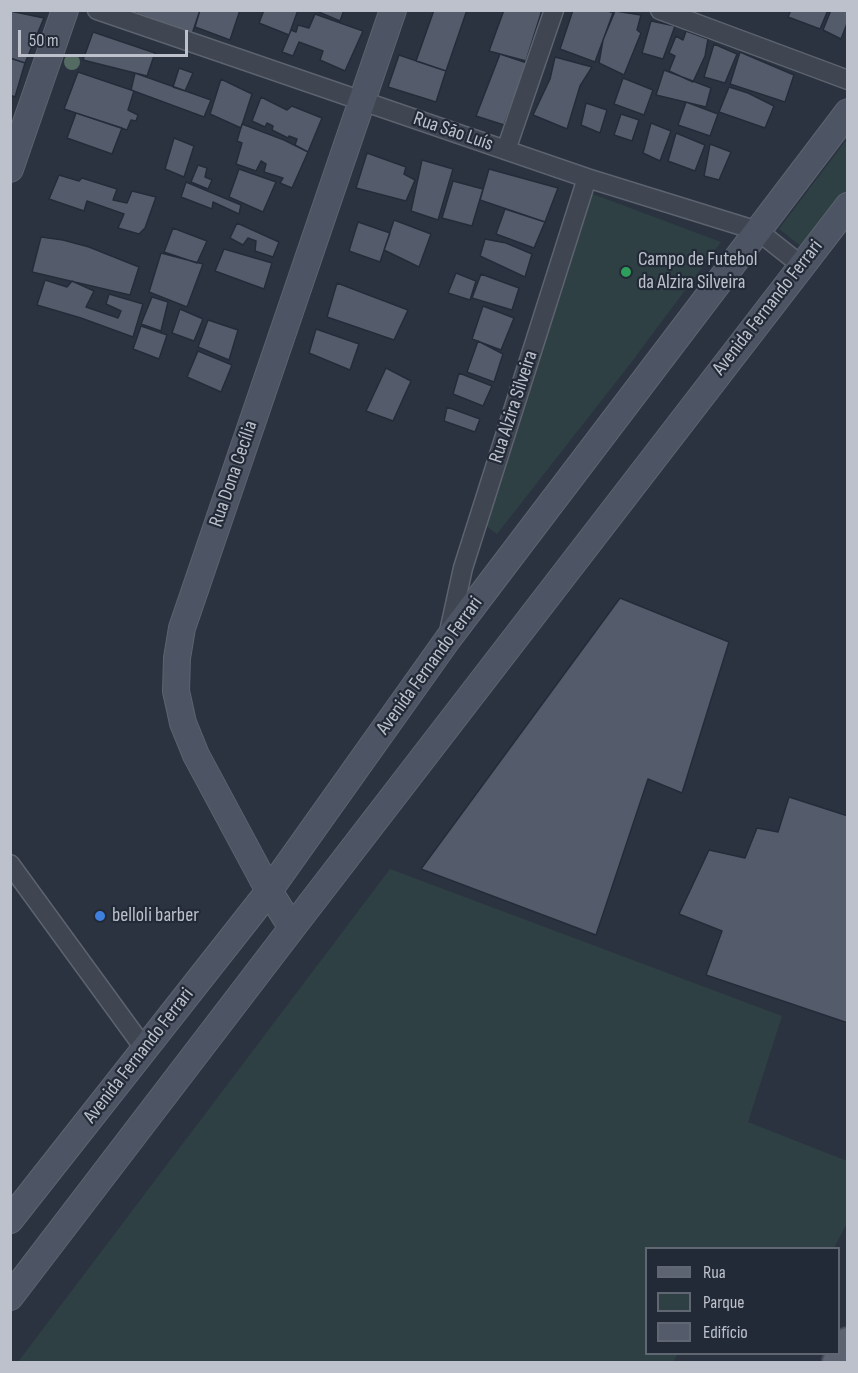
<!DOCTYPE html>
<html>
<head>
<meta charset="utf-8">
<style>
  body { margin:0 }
  #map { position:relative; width:858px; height:1373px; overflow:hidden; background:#2b3341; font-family:"Sofia Sans Condensed",sans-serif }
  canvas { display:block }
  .frame { position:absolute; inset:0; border:12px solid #bcc1cb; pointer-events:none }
  .legend { position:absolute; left:645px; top:1247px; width:195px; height:108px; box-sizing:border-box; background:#232a37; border:2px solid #606672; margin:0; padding:8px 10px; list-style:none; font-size:18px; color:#bcc1cb }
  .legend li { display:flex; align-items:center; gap:12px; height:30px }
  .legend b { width:30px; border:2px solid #606672 }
  .scale { position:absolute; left:18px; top:30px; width:170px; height:27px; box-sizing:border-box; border:3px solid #bcc1cb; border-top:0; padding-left:8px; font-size:18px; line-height:21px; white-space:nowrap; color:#bcc1cb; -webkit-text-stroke:4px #232a37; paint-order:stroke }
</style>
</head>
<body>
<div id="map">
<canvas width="858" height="1373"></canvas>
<div class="frame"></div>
<ul class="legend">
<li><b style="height:8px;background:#5d6471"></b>Rua</li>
<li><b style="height:16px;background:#2e4043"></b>Parque</li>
<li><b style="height:16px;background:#545c6c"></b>Edifício</li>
</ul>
<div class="scale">50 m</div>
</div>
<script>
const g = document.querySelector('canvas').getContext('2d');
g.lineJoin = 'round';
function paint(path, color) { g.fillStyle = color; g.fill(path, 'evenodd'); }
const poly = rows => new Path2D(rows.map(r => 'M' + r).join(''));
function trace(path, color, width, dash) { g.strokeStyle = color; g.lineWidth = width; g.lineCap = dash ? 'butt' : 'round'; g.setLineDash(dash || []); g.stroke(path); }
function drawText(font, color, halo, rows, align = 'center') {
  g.font = font + ' "Sofia Sans Condensed",sans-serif'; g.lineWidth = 4.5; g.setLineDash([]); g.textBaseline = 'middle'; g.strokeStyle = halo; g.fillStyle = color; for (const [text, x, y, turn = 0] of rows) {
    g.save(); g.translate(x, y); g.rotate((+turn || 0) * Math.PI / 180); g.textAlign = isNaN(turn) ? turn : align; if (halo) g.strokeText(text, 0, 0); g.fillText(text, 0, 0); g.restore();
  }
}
const green = poly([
  [847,139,847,204,810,253,779,229],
  [590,193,721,242,630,364,497,534,478,520],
  [390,869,782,1016,748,1122,847,1161,847,1223,834,1248,646,1248,646,1354,678,1354,673,1362,18,1362]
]);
const building = poly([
  [137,10,200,10,192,34,136,13,137,10],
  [200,10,240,10,230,40,195,27,200,10],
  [264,10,298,10,289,35,259,23,264,10],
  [314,10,344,10,340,21,314,10],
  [434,10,467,10,446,71,416,61,434,10],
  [504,10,542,10,526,61,489,51,504,10],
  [573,10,606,10,613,13,595,62,560,49,573,10],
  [791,10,828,10,820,29,788,17,791,10],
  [831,10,848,10,848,21,841,39,823,30,831,10],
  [10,11,44,18,25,63,10,58,10,11],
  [615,11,641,15,637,30,641,33,624,75,599,63,603,40,615,11],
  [315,14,363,31,345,71,320,60,323,51,299,42,293,56,282,52,291,30,296,32,298,25,309,28,315,14],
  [651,21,675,26,663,59,642,53,651,21],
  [686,31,708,39,705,56,693,82,669,71,675,56,669,53,676,36,683,40,686,31],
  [93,32,155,53,147,76,83,60,93,32],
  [714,44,737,54,725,83,704,77,714,44],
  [740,52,794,75,785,102,730,84,740,52],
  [500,54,527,63,504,125,476,116,500,54],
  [399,55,446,71,436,102,388,87,399,55],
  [555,57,592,67,580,86,567,129,533,115,550,79,555,57],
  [10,58,25,63,15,97,10,95,10,58],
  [179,68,193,73,185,91,173,87,179,68],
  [664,70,711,88,706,107,656,95,664,70],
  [78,72,134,91,128,110,138,115,136,121,131,120,127,130,64,109,78,72],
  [135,73,211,100,204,117,131,90,135,73],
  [623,78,653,90,644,115,614,104,623,78],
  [221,79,252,94,241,128,210,114,221,79],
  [729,87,748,93,774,106,765,128,719,112,729,87],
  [261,97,287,110,292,106,322,118,308,152,295,145,297,139,289,136,288,138,272,130,273,126,267,123,265,127,252,121,261,97],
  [686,102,718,114,710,136,678,125,686,102],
  [586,103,607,110,600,133,581,125,586,103],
  [76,113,122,128,112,154,67,138,76,113],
  [621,114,639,120,632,141,614,135,621,114],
  [651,123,671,131,660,161,643,153,651,123],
  [242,124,284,140,308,152,292,188,280,183,283,178,264,172,266,164,261,161,256,171,236,164,242,143,237,141,242,124],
  [676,133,705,145,695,171,668,161,676,133],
  [174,138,194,146,184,177,165,169,174,138],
  [710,144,731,152,719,180,704,176,710,144],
  [367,153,406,167,404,174,415,180,406,201,356,188,367,153],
  [422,160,453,169,438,220,411,211,422,160],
  [198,165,207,168,205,177,212,180,208,189,191,182,198,165],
  [239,169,276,182,263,212,229,197,239,169],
  [489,169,558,188,545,222,480,200,489,169],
  [59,175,79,181,82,178,117,189,113,200,127,203,132,191,156,197,145,228,139,234,118,228,124,214,87,201,84,211,49,199,59,175],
  [453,181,483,189,472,226,442,218,453,181],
  [186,182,241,205,239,214,213,202,212,209,181,197,186,182],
  [505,209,545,222,534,248,496,234,505,209],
  [394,220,431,234,419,267,384,250,394,220],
  [358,222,390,233,380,262,349,251,358,222],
  [237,223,279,242,273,257,255,251,256,241,248,238,243,245,230,238,237,223],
  [173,228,207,241,197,263,164,252,173,228],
  [41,237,63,240,89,247,139,267,130,295,32,272,41,237],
  [485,239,506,243,532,254,525,277,480,256,485,239],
  [224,249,272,263,264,289,215,271,224,249],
  [161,253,203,264,187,307,149,292,161,253],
  [456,273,476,281,470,300,448,293,456,273],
  [481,274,519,288,512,310,472,298,481,274],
  [45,280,67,287,72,281,94,291,86,307,118,318,121,311,106,304,109,294,143,304,133,337,81,318,37,305,45,280],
  [337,283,408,310,394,340,327,317,337,283],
  [152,297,168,302,161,331,141,324,152,297],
  [483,306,514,318,501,350,472,339,483,306],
  [180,309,203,319,194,341,172,333,180,309],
  [208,320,238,330,229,360,198,347,208,320],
  [141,326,167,335,159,359,133,349,141,326],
  [316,329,359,344,350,370,309,353,316,329],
  [478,341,503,354,494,382,467,372,478,341],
  [198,351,232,365,221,392,187,377,198,351],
  [386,368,411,381,393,421,366,411,386,368],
  [459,373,492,386,483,406,453,394,459,373],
  [447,407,480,419,475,432,444,421,447,407],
  [620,598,729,642,682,793,648,779,596,935,421,869,620,598],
  [789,797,848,816,848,1023,706,975,722,931,679,914,709,850,745,858,757,828,778,832,789,797]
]);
const street = poly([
  [97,10,587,178,758,231,801,265],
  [660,10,848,80],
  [506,150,554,10],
  [449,632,463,568,587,178],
  [10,864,144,1048]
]);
const secondary = poly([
  [10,169,65,10],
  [292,928,269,891,196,755,183,723,176,691,177,658,182,628,393,10],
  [10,1220,269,891,448,639,848,112],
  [10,1297,292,928,848,206]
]);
const primary = poly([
  [837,1362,848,1342]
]);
const trees = [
  [72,62]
];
const markers = [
  [626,272,6,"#2e9e5b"],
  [100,916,6,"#3f7fe0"]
];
const streetNames = [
  ["Rua São Luís",453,132,19],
  ["Avenida Fernando Ferrari",768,308,-52],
  ["Rua Alzira Silveira",514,407,-72],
  ["Rua Dona Cecília",234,474,-71],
  ["Avenida Fernando Ferrari",430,666,-54],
  ["Avenida Fernando Ferrari",139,1056,-52]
];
const poiNames = [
  ["Campo de Futebol",638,260],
  ["da Alzira Silveira",638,283],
  ["belloli barber",112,916]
];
paint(green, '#2e4043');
paint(building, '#545c6c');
trace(building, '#252c39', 1.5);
trace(street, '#5d636f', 21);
trace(secondary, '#5d636f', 28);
trace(primary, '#484e5b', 32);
trace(street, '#3f4551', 18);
trace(secondary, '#4d5464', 26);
trace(primary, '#5d6471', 28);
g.fillStyle = '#546b64';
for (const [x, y] of trees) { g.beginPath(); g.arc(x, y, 8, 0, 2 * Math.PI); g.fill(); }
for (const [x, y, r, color] of markers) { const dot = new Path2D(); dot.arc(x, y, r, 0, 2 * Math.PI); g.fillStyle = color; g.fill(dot); trace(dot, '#232a37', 2); }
drawText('20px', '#bcc1cb', '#232a37', streetNames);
drawText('20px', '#bcc1cb', '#232a37', poiNames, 'left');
</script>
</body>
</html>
